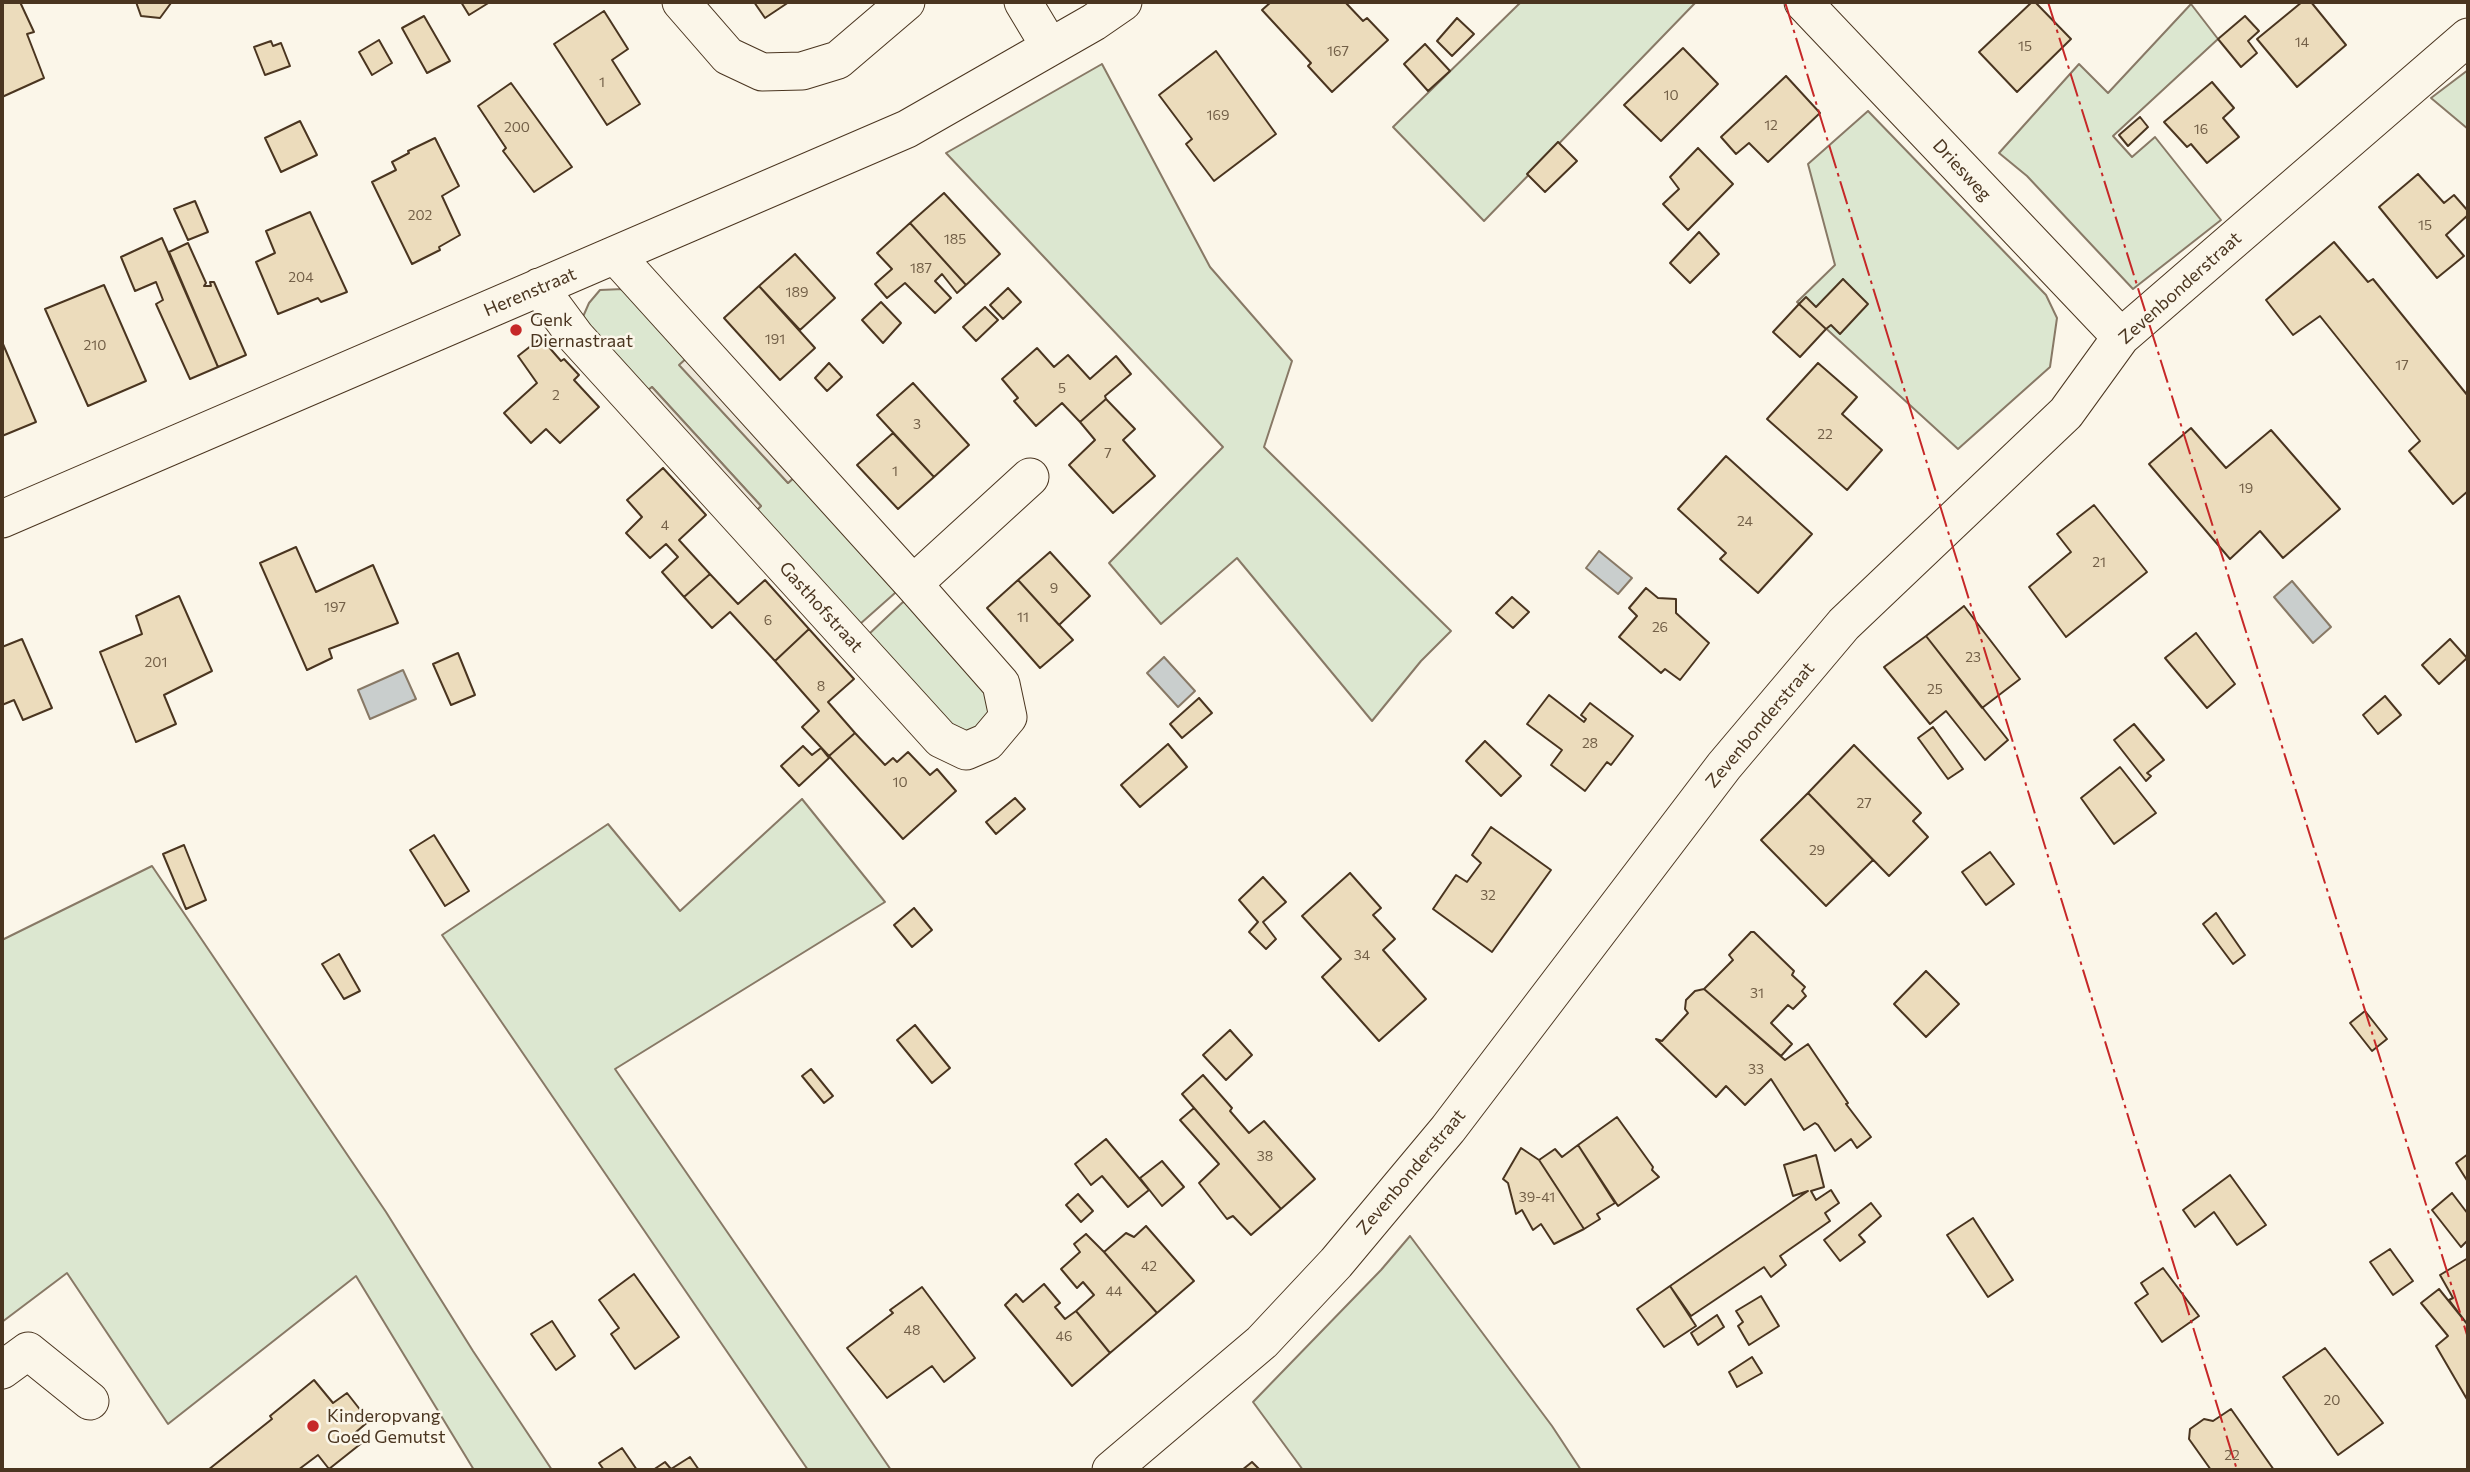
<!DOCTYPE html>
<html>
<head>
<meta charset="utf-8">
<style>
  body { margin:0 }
  #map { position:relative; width:2470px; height:1472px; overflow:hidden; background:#fbf6e9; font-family:Commissioner,sans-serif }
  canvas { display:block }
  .frame { position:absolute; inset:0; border:4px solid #4a3520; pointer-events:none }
</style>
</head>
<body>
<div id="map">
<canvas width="2470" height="1472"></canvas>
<div class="frame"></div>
</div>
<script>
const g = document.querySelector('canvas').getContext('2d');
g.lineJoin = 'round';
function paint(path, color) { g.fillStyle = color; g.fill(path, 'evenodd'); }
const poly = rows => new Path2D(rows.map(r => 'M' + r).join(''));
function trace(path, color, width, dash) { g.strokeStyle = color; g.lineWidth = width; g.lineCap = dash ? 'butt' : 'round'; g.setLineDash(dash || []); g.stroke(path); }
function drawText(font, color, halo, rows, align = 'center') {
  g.font = font + ' Commissioner,sans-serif'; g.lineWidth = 5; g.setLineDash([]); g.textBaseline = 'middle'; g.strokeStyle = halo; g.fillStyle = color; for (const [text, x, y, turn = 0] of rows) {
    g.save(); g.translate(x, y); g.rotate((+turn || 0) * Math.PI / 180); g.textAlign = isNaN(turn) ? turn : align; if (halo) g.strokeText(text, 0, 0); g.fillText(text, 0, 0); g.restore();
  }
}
const green = poly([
  [1521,2,1696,2,1484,221,1393,127,1521,2],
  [2191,4,2218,39,2113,136,2132,157,2155,137,2221,220,2133,289,2027,176,1999,153,2079,64,2108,93,2191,4],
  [1102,64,1210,267,1292,361,1264,447,1451,631,1421,661,1372,721,1237,558,1161,624,1109,563,1223,447,946,153,1102,64],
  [2468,70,2468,129,2431,98,2468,70],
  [1868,111,2046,295,2057,318,2050,367,1958,449,1797,302,1835,265,1808,164,1868,111],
  [623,289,689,356,680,365,788,483,798,474,894,582,895,593,860,624,751,516,761,506,652,387,642,395,582,319,589,303,600,290,623,289],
  [903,602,914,603,989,686,990,716,983,725,968,732,955,733,869,634,903,602],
  [802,799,885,902,615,1069,891,1470,808,1470,442,935,608,824,680,911,802,799],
  [152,866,386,1212,473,1351,552,1470,474,1470,356,1276,168,1424,67,1273,2,1322,2,940,152,866],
  [1410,1236,1552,1426,1581,1470,1303,1470,1253,1402,1381,1270,1410,1236]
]);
const parking = poly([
  [689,356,798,474,788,483,679,365,689,356],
  [652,387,761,506,751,516,642,395,652,387]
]);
const water = poly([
  [1599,551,1632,578,1618,594,1586,568,1599,551],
  [2292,581,2331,627,2313,643,2274,597,2292,581],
  [1164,657,1195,691,1178,707,1147,673,1164,657],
  [403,670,416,699,370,719,358,690,403,670]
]);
const building = poly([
  [2,2,20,2,34,32,27,34,44,78,2,97,2,2],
  [136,2,170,2,171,3,160,18,141,16,136,2],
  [461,2,490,2,469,15,461,2],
  [754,2,789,2,765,18,754,2],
  [1271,2,1345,2,1363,21,1367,18,1388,40,1332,92,1308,66,1311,63,1262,10,1271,2],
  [2032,2,2035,2,2071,39,2017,92,1979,52,2032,2],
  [2302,2,2311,2,2346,45,2297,87,2257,39,2302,2],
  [604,11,628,49,612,60,640,104,607,125,554,44,604,11],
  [424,16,450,61,427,73,402,28,424,16],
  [2245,16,2259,31,2248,41,2257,53,2241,67,2218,39,2245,16],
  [1457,18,1474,34,1452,56,1437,41,1457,18],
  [379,40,392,63,372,75,359,52,379,40],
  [271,41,273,46,281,43,290,66,265,75,254,47,271,41],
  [1425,44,1450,71,1428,91,1404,64,1425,44],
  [1683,48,1718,84,1661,141,1624,105,1683,48],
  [1216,51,1276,134,1214,181,1186,144,1192,139,1159,95,1216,51],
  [1786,76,1820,113,1768,162,1749,143,1736,154,1721,137,1786,76],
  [2212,82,2234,108,2223,118,2239,137,2207,163,2191,144,2187,147,2164,122,2212,82],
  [511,83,572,167,534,192,503,151,506,148,478,106,511,83],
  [2140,117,2148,127,2128,146,2119,135,2140,117],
  [300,121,317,155,281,172,265,138,300,121],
  [435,138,459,186,442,196,460,235,439,247,440,250,412,264,372,182,396,170,392,162,409,153,408,151,435,138],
  [1558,142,1577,161,1545,192,1527,174,1558,142],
  [1698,148,1733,184,1688,230,1663,204,1679,189,1670,177,1698,148],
  [2418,174,2444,203,2454,195,2468,211,2468,215,2446,235,2464,256,2437,278,2379,207,2418,174],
  [944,193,1000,254,966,285,910,223,944,193],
  [195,201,208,232,188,240,174,209,195,201],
  [310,212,347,292,321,302,318,298,278,314,256,262,275,253,266,231,310,212],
  [910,223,966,285,957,293,942,274,935,281,951,298,935,313,905,283,887,298,875,284,892,269,877,253,910,223],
  [1699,232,1719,254,1690,283,1670,263,1699,232],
  [162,238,218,367,190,379,156,304,163,300,156,282,135,291,121,257,162,238],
  [2334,242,2368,282,2373,279,2468,396,2468,491,2453,504,2409,451,2420,441,2320,316,2293,335,2266,300,2334,242],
  [188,243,206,283,204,286,211,286,210,282,214,282,246,355,218,367,169,252,188,243],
  [795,254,835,298,800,330,759,286,795,254],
  [1843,279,1868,304,1840,334,1831,325,1826,329,1799,304,1806,297,1816,307,1843,279],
  [104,285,146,381,88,406,45,309,104,285],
  [759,286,815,348,780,380,724,318,759,286],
  [1008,288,1021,302,1003,319,990,305,1008,288],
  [881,302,901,323,883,343,862,320,881,302],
  [1799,304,1826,329,1800,357,1773,332,1799,304],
  [985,307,998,320,976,341,963,327,985,307],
  [541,338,561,361,564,359,579,375,574,380,599,407,560,443,546,429,531,443,504,413,537,383,518,356,541,338],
  [2,344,3,344,36,422,2,436,2,344],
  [1037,348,1054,367,1068,355,1090,379,1116,356,1131,374,1105,396,1106,399,1080,422,1062,403,1036,426,1014,401,1018,398,1002,379,1037,348],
  [829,363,842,377,827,391,815,378,829,363],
  [1818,363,1857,397,1842,414,1882,450,1847,490,1767,419,1818,363],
  [913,383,969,445,934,477,877,415,913,383],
  [1106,399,1135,429,1123,440,1155,476,1113,513,1069,465,1095,440,1080,422,1106,399],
  [2191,428,2226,468,2271,430,2340,509,2283,558,2260,531,2230,559,2149,464,2191,428],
  [893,433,934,477,898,509,857,465,893,433],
  [1726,456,1812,534,1758,593,1720,559,1726,553,1678,509,1726,456],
  [663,468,706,515,679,540,710,574,684,597,662,572,678,557,666,544,650,558,626,533,642,517,627,500,663,468],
  [2094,505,2147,572,2066,637,2029,587,2071,552,2057,534,2094,505],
  [296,547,316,592,373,565,398,623,329,649,332,658,307,670,260,563,296,547],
  [1050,552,1090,596,1059,625,1018,580,1050,552],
  [710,574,738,604,765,580,809,629,775,661,730,612,712,628,684,597,710,574],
  [1018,580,1073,640,1040,668,987,608,1018,580],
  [1646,588,1658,598,1676,599,1676,613,1709,643,1680,680,1665,669,1661,673,1619,637,1637,616,1629,608,1646,588],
  [179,596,212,671,164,695,176,724,136,742,100,652,142,634,136,616,179,596],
  [1512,597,1529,612,1513,628,1496,613,1512,597],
  [1964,606,2020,679,1982,708,1926,636,1964,606],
  [809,629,854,679,828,702,855,733,829,756,802,727,819,711,775,661,809,629],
  [2196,633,2235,684,2207,708,2165,658,2196,633],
  [1926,636,2008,740,1985,760,1946,711,1930,724,1884,667,1926,636],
  [22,639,52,708,23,720,14,700,2,705,2,647,22,639],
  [2450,639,2467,658,2439,684,2422,665,2450,639],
  [458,653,475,695,451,705,433,664,458,653],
  [1549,695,1584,722,1586,719,1581,715,1590,703,1633,736,1611,765,1607,762,1585,791,1551,765,1562,750,1527,724,1549,695],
  [2385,696,2401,715,2378,734,2363,715,2385,696],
  [1199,698,1212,713,1182,738,1170,724,1199,698],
  [2134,724,2164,760,2147,773,2151,776,2146,781,2114,740,2134,724],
  [1933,727,1963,769,1948,779,1918,738,1933,727],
  [855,733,885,765,893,758,897,762,908,752,930,775,937,769,956,791,903,839,829,756,855,733],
  [1485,741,1521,776,1501,796,1466,761,1485,741],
  [1168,744,1187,767,1140,807,1121,785,1168,744],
  [1854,745,1921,813,1913,821,1928,837,1889,876,1808,793,1854,745],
  [803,746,812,755,821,748,829,758,799,786,781,766,803,746],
  [2120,767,2156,813,2114,844,2081,798,2120,767],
  [1808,793,1873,860,1826,906,1761,840,1808,793],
  [1015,798,1025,809,996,834,986,822,1015,798],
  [1491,827,1551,870,1492,952,1433,909,1456,875,1467,882,1481,863,1472,855,1491,827],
  [434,835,469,891,445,906,410,850,434,835],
  [184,845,206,900,186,909,163,854,184,845],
  [1990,852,2014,884,1986,905,1962,872,1990,852],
  [1350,873,1381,908,1373,915,1395,939,1383,950,1426,999,1379,1041,1322,977,1341,959,1302,916,1350,873],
  [1263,877,1286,902,1263,922,1276,939,1266,949,1249,932,1258,922,1239,900,1263,877],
  [914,908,932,930,912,947,894,925,914,908],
  [2216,913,2245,955,2233,964,2203,924,2216,913],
  [1751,932,1754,932,1794,971,1792,975,1805,987,1802,991,1806,996,1793,1009,1788,1005,1771,1023,1792,1044,1781,1056,1704,989,1733,960,1729,955,1751,932],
  [339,954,360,991,344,999,322,964,339,954],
  [1926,971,1959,1004,1926,1037,1894,1004,1926,971],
  [1704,989,1785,1060,1808,1044,1848,1103,1846,1104,1871,1137,1857,1148,1851,1139,1835,1151,1818,1125,1815,1123,1804,1130,1771,1079,1745,1105,1726,1086,1716,1097,1656,1039,1662,1041,1688,1013,1685,1009,1686,1000,1695,991,1704,989],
  [2365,1011,2387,1039,2372,1051,2350,1023,2365,1011],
  [915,1025,950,1068,932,1083,897,1040,915,1025],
  [1230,1030,1252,1055,1226,1080,1203,1055,1230,1030],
  [811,1069,833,1096,824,1103,802,1076,811,1069],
  [1203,1075,1232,1108,1230,1111,1249,1133,1264,1121,1315,1179,1281,1209,1182,1094,1203,1075],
  [1194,1108,1281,1209,1251,1235,1233,1216,1227,1219,1199,1183,1219,1164,1180,1120,1194,1108],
  [1617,1117,1653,1167,1652,1170,1659,1177,1618,1206,1578,1145,1617,1117],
  [1106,1139,1149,1190,1128,1207,1102,1176,1091,1185,1075,1164,1106,1139],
  [1578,1145,1615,1203,1597,1214,1600,1219,1584,1229,1539,1160,1555,1149,1562,1157,1578,1145],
  [1521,1148,1539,1160,1584,1229,1554,1244,1541,1224,1533,1230,1522,1210,1516,1214,1508,1183,1503,1179,1521,1148],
  [2468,1154,2468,1182,2456,1163,2468,1154],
  [1816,1155,1824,1187,1811,1191,1816,1200,1831,1190,1839,1203,1825,1213,1830,1221,1780,1256,1786,1265,1771,1277,1764,1267,1691,1316,1670,1286,1808,1191,1793,1196,1784,1165,1816,1155],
  [1162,1161,1184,1187,1162,1206,1140,1178,1162,1161],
  [2230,1175,2266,1225,2237,1245,2214,1212,2195,1227,2183,1210,2230,1175],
  [2452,1193,2468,1214,2468,1240,2461,1247,2432,1210,2452,1193],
  [1078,1194,1093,1211,1081,1222,1066,1205,1078,1194],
  [1871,1203,1881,1216,1859,1235,1865,1242,1840,1261,1824,1240,1871,1203],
  [1973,1218,2013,1280,1988,1297,1947,1235,1973,1218],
  [1146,1226,1194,1281,1157,1313,1104,1252,1126,1233,1134,1237,1146,1226],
  [1086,1234,1104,1252,1157,1313,1110,1353,1076,1311,1094,1295,1083,1282,1077,1288,1061,1269,1080,1252,1074,1244,1086,1234],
  [2390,1249,2413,1281,2393,1295,2370,1262,2390,1249],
  [2468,1258,2468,1325,2449,1300,2453,1298,2440,1275,2468,1258],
  [2163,1268,2199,1316,2162,1342,2135,1303,2148,1294,2141,1283,2163,1268],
  [634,1274,679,1337,635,1369,611,1334,619,1328,599,1300,634,1274],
  [1044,1284,1060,1303,1055,1307,1065,1319,1076,1311,1110,1353,1072,1386,1005,1305,1016,1294,1023,1302,1044,1284],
  [1670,1286,1696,1326,1664,1347,1637,1309,1670,1286],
  [922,1287,975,1358,944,1382,932,1366,887,1398,847,1348,893,1313,890,1310,922,1287],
  [2439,1289,2468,1325,2468,1401,2436,1346,2448,1336,2421,1303,2439,1289],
  [1761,1296,1779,1326,1749,1345,1738,1326,1743,1322,1736,1311,1761,1296],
  [1717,1315,1724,1327,1698,1345,1691,1333,1717,1315],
  [552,1321,575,1356,556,1370,531,1334,552,1321],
  [2325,1348,2383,1423,2338,1455,2283,1377,2325,1348],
  [1752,1357,1762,1373,1737,1387,1729,1372,1752,1357],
  [314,1380,333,1403,347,1393,369,1421,356,1432,363,1442,329,1469,318,1455,298,1470,208,1470,272,1419,270,1416,314,1380],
  [2231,1409,2274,1470,2211,1470,2189,1439,2190,1429,2204,1419,2213,1421,2231,1409],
  [622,1448,637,1470,604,1470,599,1463,622,1448],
  [690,1457,699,1470,653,1470,665,1462,671,1469,690,1457],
  [1252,1462,1260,1470,1242,1470,1252,1462]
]);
const street = poly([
  [681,2,728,56,762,72,802,71,838,60,906,2],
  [1023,2,1050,47],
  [1803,2,2121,337],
  [539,287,576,337,941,739,966,751,987,742,1008,717,1001,684,913,584,616,256],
  [2,519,907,129,1094,22,1123,2],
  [913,584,1030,477],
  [2,1370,28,1351,90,1401],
  [1111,1470,1262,1342,1336,1263,1448,1129,1724,766,1844,624,2066,413,2121,337,2468,37]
]);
const power = poly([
  [1785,2,2237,1470],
  [2048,2,2468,1338]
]);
const markers = [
  [516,330,7,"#c62828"],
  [313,1426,7,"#c62828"]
];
const numberNames = [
  ["14",2302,42],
  ["15",2025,46],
  ["167",1338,51],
  ["1",602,82],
  ["10",1671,95],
  ["169",1218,115],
  ["12",1771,125],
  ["200",517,127],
  ["16",2201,129],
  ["202",420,215],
  ["15",2425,225],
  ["185",955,239],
  ["187",921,268],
  ["204",301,277],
  ["189",797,292],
  ["191",775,339],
  ["210",95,345],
  ["17",2402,365],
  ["5",1062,388],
  ["2",556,395],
  ["3",917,424],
  ["22",1825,434],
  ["7",1108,453],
  ["1",895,471],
  ["19",2246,488],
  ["24",1745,521],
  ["4",665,525],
  ["21",2099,562],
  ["9",1054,588],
  ["197",335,607],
  ["11",1023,617],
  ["6",768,620],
  ["26",1660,627],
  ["23",1973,657],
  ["201",156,662],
  ["8",821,686],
  ["25",1935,689],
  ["28",1590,743],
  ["10",900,782],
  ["27",1864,803],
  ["29",1817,850],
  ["32",1488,895],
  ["34",1362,955],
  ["31",1757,993],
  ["33",1756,1069],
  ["38",1265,1156],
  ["39-41",1537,1197],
  ["42",1149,1266],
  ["44",1114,1291],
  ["48",912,1330],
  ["46",1064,1336],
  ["20",2332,1400],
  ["22",2232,1455]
];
const streetNames = [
  ["Driesweg",1962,170,47],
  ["Zevenbonderstraat",2180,288,-42],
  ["Herenstraat",530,292,-23],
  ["Gasthofstraat",821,607,48],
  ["Zevenbonderstraat",1760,725,-50],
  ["Zevenbonderstraat",1411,1172,-50]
];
const poiNames = [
  ["Genk",530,320],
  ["Diernastraat",530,341],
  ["Kinderopvang",327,1416],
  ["Goed Gemutst",327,1437]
];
paint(green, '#dce7d0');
trace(green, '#887966', 2);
paint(parking, '#ede7d9');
trace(parking, '#887966', 2);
paint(water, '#c9cecd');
trace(water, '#887966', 2);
paint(building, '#ecdcbc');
trace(building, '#4a3520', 2);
trace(street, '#4a3520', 39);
trace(street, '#fbf6e9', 37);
trace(power, '#c62828', 2, [24, 5, 3.5, 5]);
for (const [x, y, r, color] of markers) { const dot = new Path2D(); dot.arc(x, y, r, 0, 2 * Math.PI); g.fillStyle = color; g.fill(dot); trace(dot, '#fbf6e9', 2.5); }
drawText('14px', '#725f47', null, numberNames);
drawText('18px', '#4a3520', '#fbf6e9', streetNames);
drawText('18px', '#4a3520', '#fbf6e9', poiNames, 'left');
</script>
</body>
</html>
